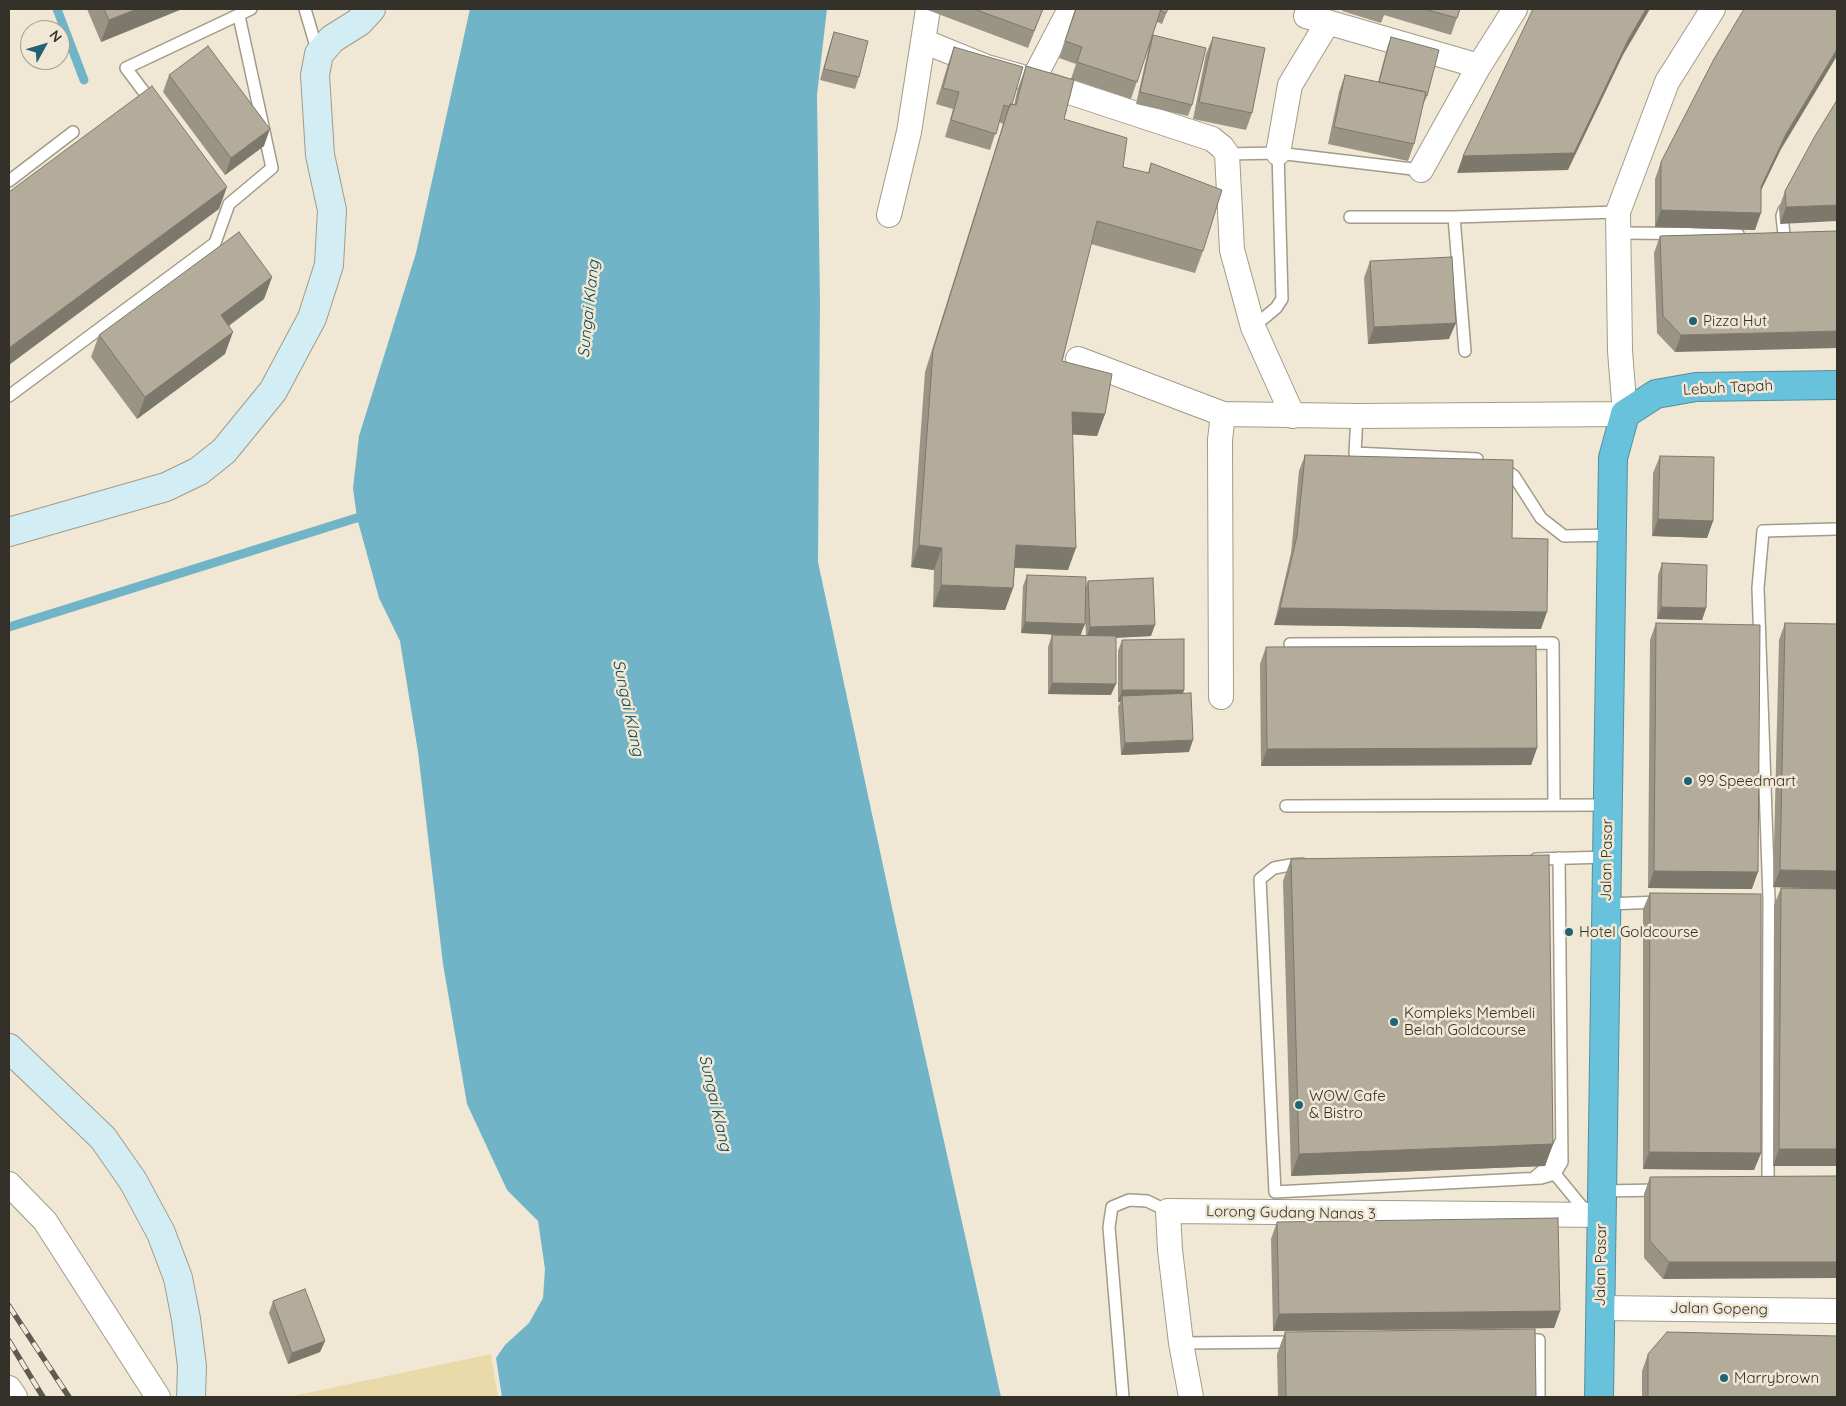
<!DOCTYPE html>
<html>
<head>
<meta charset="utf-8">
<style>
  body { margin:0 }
  #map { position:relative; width:1846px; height:1406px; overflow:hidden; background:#f0e8d5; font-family:Quicksand,sans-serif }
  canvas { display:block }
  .frame { position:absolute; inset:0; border:10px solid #333129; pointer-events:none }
  .north { position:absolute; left:20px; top:20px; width:50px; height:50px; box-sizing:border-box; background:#f0e8d5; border:1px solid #a49f90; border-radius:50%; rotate:51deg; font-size:14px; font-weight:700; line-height:20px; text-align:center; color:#333129 }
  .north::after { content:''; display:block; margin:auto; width:18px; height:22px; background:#1f6375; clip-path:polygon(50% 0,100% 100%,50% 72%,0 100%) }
</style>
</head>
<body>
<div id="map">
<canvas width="1846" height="1406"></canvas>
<div class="frame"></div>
<div class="north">N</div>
</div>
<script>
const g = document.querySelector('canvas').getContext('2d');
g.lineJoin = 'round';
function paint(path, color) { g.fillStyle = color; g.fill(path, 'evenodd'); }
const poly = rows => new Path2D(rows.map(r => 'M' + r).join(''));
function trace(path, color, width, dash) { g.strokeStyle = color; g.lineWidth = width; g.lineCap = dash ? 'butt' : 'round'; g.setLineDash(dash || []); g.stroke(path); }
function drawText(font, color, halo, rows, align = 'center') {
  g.font = font + ' Quicksand,sans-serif'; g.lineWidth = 5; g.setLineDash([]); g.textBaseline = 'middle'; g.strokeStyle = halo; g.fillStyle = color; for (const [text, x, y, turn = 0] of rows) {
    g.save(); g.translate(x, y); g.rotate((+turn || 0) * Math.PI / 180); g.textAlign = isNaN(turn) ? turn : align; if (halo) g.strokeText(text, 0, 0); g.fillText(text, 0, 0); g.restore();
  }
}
const green = poly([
  [491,1354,498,1397,288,1397]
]);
const water = poly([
  [470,9,827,9,817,95,820,303,818,562,896,926,1001,1397,502,1397,496,1358,505,1345,529,1323,543,1298,545,1269,538,1221,507,1190,467,1104,443,964,418,752,400,641,379,598,357,518,353,488,359,436,416,253]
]);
const stream = poly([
  [57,9,84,80],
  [9,627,366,515]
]);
const lane = poly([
  [305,9,318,53],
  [153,104,126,68,251,9],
  [1227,154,1278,153,1421,170],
  [9,181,73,132],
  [1350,217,1454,217,1618,212],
  [1454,217,1465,351],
  [1619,233,1738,234],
  [1784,235,1782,216,1784,210],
  [1253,327,1276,308,1282,299,1278,153],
  [9,396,215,243,229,204,272,168,239,16],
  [1357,416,1355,453,1477,459],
  [1500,467,1514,476,1541,518,1564,536,1612,535],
  [1290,644,1553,643,1554,805],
  [1286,806,1608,805],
  [1536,859,1607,857],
  [1302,864,1290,865,1274,868,1260,879,1275,1192,1541,1178,1555,1174,1562,1162,1559,858],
  [1607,904,1660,902],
  [1555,1174,1587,1213],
  [1535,1177,1550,1164,1560,1143],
  [1768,1187,1769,899,1758,588,1763,531,1837,529],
  [1602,1191,1660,1190],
  [1521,1340,1539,1340,1539,1397],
  [1181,1343,1295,1342],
  [1123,1397,1109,1227,1112,1207,1129,1200,1147,1201,1168,1211]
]);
const street = poly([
  [1306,16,1479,66],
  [923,41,987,67,1033,80,1212,139,1222,147,1227,154,1232,250,1253,327,1293,416],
  [1033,80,1070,9],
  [1278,153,1290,85,1328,22],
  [1421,170,1479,66,1515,9],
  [889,215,909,132,928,9],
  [1078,359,1223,414,1357,416,1625,414,1620,351,1618,212,1667,82,1713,9],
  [1221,697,1220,440,1223,414],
  [9,1184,45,1221,158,1397],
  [1601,1308,1837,1311],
  [9,1388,15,1397],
  [1191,1397,1181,1343,1170,1250,1168,1211,1602,1215]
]);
const secondary = poly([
  [9,532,166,487,199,471,224,451,273,391,312,318,329,265,332,210,320,155,315,75,319,54,332,39,359,22,371,9],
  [9,1048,103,1138,133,1181,161,1233,178,1278,186,1319,192,1366,191,1397]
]);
const highway = poly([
  [1599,1397,1613,458,1625,414,1656,394,1696,387,1837,385]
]);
const rail = poly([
  [9,1306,69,1397],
  [9,1341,43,1397]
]);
const wall = poly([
  [87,9,182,9,101,42],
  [925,9,1043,9,1028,48],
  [1075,9,1168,9,1162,24,1157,22,1131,99,1074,80,1064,119,1123,167,1148,173,1151,163,1203,251,1195,273,1091,244,1062,361,1105,414,1097,436,1072,434,1068,570,1015,568,1013,588,1005,610,933,607,934,570,911,567,925,372,1003,124,999,122,990,150,945,137,953,109,936,104,948,64,954,47,1012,104,1014,105,1018,88,1026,66,1071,79,1076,64,1059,58],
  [1343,9,1460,9,1451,35,1384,15,1381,23,1342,11],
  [834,32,859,77,855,89,820,80,830,44],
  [1153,35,1192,105,1188,116,1136,104,1149,46],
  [1213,37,1252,113,1246,130,1193,119,1206,54],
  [1391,37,1427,96,1422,107,1414,144,1408,161,1328,144,1339,92,1345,75,1378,82,1387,48],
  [169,75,264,146,225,175,163,92],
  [1837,100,1780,224,1779,208,1785,191],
  [1780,151,1761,190,1755,230,1655,227,1655,179,1661,162],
  [1837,231,1675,352,1657,333,1654,253,1660,236],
  [1370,261,1449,339,1368,344,1364,278],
  [272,277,264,299,229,326,225,354,137,419,91,357,99,335],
  [1305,455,1512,538,1541,629,1274,625,1291,553,1299,471],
  [1660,456,1713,521,1707,538,1652,536,1653,473],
  [1662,563,1706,608,1702,620,1657,619,1658,575],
  [1027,575,1086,586,1088,581,1151,636,1116,638,1111,695,1048,694,1048,647,1052,635,1069,635,1021,633,1023,586],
  [1085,618,1086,636,1081,635],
  [1656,623,1752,889,1648,888,1650,640],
  [1785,623,1837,889,1773,887,1779,640],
  [1122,640,1184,690,1183,693,1189,752,1121,755,1118,707,1120,702,1118,702,1118,651],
  [1266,647,1537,748,1531,765,1261,766,1260,664],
  [1291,859,1553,1144,1545,1166,1291,1176,1283,881],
  [1781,888,1837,889,1837,1166,1773,1166,1774,905],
  [1650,893,1761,1153,1754,1170,1643,1169,1643,909],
  [1837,1176,1663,1279,1644,1258,1644,1194,1650,1177],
  [1277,1222,1560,1311,1554,1328,1273,1331,1271,1239],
  [273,1301,325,1341,320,1352,288,1364,269,1313],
  [1285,1332,1536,1397,1278,1397,1277,1354],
  [1648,1354,1837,1397,1642,1397,1642,1371]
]);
const shadedWall = poly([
  [137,9,182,9,101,42,109,20],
  [1646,9,1650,9,1623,55,1568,170,1457,173,1463,156,1629,38],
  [1837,49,1837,56,1780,151,1755,203,1761,187,1786,134],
  [270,129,264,146,225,175,231,158],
  [227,187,219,209,9,365,9,348],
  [1837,205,1837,221,1780,224,1786,207],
  [1661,210,1761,213,1755,230,1655,227],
  [272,277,264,299,213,337,221,315],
  [1456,323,1449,339,1368,344,1374,327],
  [1837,331,1837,348,1675,352,1681,335],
  [233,332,225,354,137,419,145,397],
  [1072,412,1105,414,1097,436,1064,434],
  [1658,519,1713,521,1707,538,1652,536],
  [919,545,942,548,934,570,911,567],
  [1016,545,1076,548,1068,570,1008,567],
  [941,585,1013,588,1005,610,933,607],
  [1661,607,1706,608,1702,620,1657,619],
  [1280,608,1547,612,1541,629,1274,625],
  [1025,622,1085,624,1080,636,1021,633],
  [1155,625,1151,636,1086,639,1090,627],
  [1052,683,1116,684,1111,695,1048,694],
  [1122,690,1184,690,1180,701,1122,696,1120,702,1118,702],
  [1193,740,1189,752,1121,755,1125,743],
  [1537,748,1531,765,1261,766,1267,749],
  [1780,870,1837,871,1837,889,1773,887],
  [1654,871,1758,872,1752,889,1648,888],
  [1553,1144,1545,1166,1291,1176,1299,1154],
  [1779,1149,1837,1149,1837,1166,1773,1166],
  [1649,1152,1761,1153,1754,1170,1643,1169],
  [1669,1262,1837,1262,1837,1278,1663,1279],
  [1560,1311,1554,1328,1273,1331,1279,1314],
  [325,1341,320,1352,288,1364,292,1353]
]);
const building = poly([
  [104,9,137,9,109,20,104,9],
  [974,9,1043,9,1034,31,974,9],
  [1076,9,1161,9,1137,82,1077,62,1082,47,1065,41,1076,9],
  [1161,9,1168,9,1166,13,1161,11,1161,9],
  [1424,9,1460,9,1457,18,1424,9],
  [1533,9,1646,9,1629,38,1574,153,1463,156,1533,9],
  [1744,9,1837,9,1837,49,1786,134,1761,187,1761,213,1661,210,1661,162,1714,59,1744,9],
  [834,32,868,41,859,77,824,69,834,32],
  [1153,35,1206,48,1192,105,1140,92,1153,35],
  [1213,37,1265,48,1252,113,1199,102,1213,37],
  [1391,37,1439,50,1427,96,1425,95,1426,92,1379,82,1391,37],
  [208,46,270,129,231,158,169,75,208,46],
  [954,47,1023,67,1012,104,1010,104,1010,107,1004,105,996,134,951,120,959,92,943,88,954,47],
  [1026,66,1074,80,1064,119,1127,138,1123,167,1149,173,1151,163,1222,190,1203,251,1097,221,1062,361,1112,374,1105,414,1072,412,1076,548,1016,545,1013,588,941,585,942,548,919,545,933,350,1010,104,1016,105,1026,66],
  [1345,75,1426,92,1414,144,1334,127,1345,75],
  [152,86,227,187,9,348,9,192,152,86],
  [1837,100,1837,205,1786,207,1785,191,1815,136,1837,100],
  [1837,231,1837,331,1681,335,1663,316,1660,236,1837,231],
  [239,232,272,277,221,315,233,332,145,397,99,335,239,232],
  [1452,257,1456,323,1374,327,1370,261,1452,257],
  [1305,455,1513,460,1512,538,1548,539,1547,612,1280,608,1297,536,1305,455],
  [1660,456,1714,457,1713,521,1658,519,1660,456],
  [1662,563,1707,565,1706,608,1661,607,1662,563],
  [1027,575,1086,577,1085,624,1025,622,1027,575],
  [1153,578,1155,625,1090,627,1088,581,1153,578],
  [1656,623,1760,625,1758,872,1654,871,1656,623],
  [1785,623,1837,624,1837,871,1780,870,1785,623],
  [1052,635,1116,636,1116,684,1052,683,1052,635],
  [1184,639,1184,690,1122,690,1122,640,1184,639],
  [1536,646,1537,748,1267,749,1266,647,1536,646],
  [1191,693,1193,740,1125,743,1122,696,1191,693],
  [1549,855,1553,1144,1299,1154,1291,859,1549,855],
  [1781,888,1837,889,1837,1149,1779,1149,1781,888],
  [1650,893,1761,894,1761,1153,1649,1152,1650,893],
  [1837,1176,1837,1262,1669,1262,1650,1241,1650,1177,1837,1176],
  [1558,1218,1560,1311,1279,1314,1277,1222,1558,1218],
  [305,1289,325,1341,292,1353,273,1301,305,1289],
  [1535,1329,1536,1397,1286,1397,1285,1332,1535,1329],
  [1667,1332,1837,1336,1837,1397,1648,1397,1648,1354,1667,1332]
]);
const markers = [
  [1693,321,5,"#1f6375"],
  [1688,781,5,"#1f6375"],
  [1569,932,5,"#1f6375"],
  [1394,1022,5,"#1f6375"],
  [1299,1105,5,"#1f6375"],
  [1724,1378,5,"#1f6375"]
];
const poiNames = [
  ["Pizza Hut",1703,321],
  ["99 Speedmart",1698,781],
  ["Hotel Goldcourse",1579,932],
  ["Kompleks Membeli",1404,1013],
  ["Belah Goldcourse",1404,1030],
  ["WOW Cafe",1309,1096],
  ["& Bistro",1309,1113],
  ["Marrybrown",1734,1378]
];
const streetNames = [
  ["Lebuh Tapah",1728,388,-3],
  ["Jalan Pasar",1607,860,-89],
  ["Lorong Gudang Nanas 3",1291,1213,1],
  ["Jalan Pasar",1601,1265,-89],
  ["Jalan Gopeng",1719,1309,1]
];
const waterNames = [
  ["Sungai Klang",589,309,-84],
  ["Sungai Klang",628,708,78],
  ["Sungai Klang",715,1103,77]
];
paint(green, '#ead9a9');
paint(water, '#71b4c7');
trace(stream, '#71b4c7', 9);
trace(lane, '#a29b89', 14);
trace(street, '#a29b89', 26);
trace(secondary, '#a29b89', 30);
trace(highway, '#558f9d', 30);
trace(lane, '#fff', 11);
trace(street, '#fff', 24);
trace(secondary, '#d2edf4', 28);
trace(highway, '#68c2db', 28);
trace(rail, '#5e5b50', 5.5);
trace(rail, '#f0e8d5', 4, [11]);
paint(wall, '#9a9484');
paint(shadedWall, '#7d786c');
paint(building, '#b3ac9a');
trace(building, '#7d786c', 1);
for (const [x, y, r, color] of markers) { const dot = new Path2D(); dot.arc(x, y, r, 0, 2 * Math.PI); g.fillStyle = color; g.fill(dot); trace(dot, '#f0e8d5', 2); }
drawText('15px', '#333129', '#f0e8d5', poiNames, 'left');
drawText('15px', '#333129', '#f0e8d5', streetNames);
drawText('italic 16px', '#0a4755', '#f0e8d5', waterNames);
</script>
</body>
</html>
